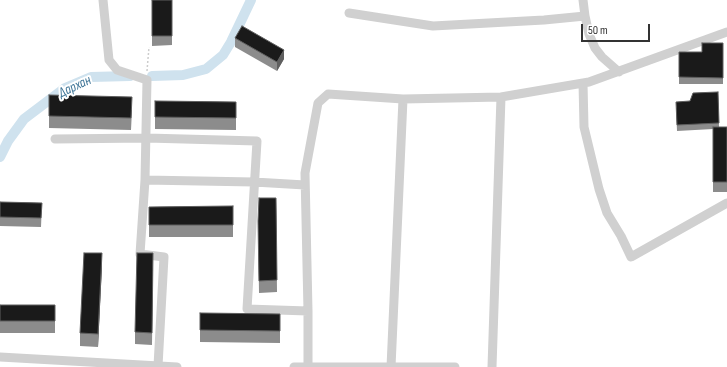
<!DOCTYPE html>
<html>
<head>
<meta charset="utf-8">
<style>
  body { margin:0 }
  #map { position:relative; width:727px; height:367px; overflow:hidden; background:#fff; font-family:"Sofia Sans Condensed",sans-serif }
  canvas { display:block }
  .scale { position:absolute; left:581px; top:24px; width:69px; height:18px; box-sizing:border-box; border:2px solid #333; border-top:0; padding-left:5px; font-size:12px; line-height:14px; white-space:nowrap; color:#333; -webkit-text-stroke:3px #fff; paint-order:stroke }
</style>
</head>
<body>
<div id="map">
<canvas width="727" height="367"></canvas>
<div class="scale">50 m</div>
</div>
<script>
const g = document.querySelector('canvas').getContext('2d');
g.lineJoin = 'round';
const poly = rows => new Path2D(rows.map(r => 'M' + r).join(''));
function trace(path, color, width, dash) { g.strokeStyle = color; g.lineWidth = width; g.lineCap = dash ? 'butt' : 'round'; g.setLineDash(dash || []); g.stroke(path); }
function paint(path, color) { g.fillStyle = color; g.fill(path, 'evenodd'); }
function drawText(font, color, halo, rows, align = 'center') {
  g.font = font + ' "Sofia Sans Condensed",sans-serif'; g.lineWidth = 4; g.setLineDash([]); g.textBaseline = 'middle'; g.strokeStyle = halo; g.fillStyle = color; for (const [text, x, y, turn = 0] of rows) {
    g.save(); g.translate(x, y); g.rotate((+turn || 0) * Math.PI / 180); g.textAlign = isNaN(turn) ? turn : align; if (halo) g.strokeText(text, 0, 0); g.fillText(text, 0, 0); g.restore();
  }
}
const canal = poly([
  [152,76,183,75,206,69,223,55,231,42,251,0],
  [0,157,8,141,24,119,65,88,91,77,130,76]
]);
const path = poly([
  [147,71,149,47]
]);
const minor = poly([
  [103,0,109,60,117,70,147,80,145,180,254,182,305,185],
  [583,0,585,16,589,34,595,48,602,57,619,72],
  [349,13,433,26,544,20,585,16],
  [583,83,584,127,599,189,607,213,621,236,631,257,727,203],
  [55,139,147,138,257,141,247,309,308,311],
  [145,180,140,254,164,257,158,366],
  [0,357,177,367],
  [294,367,455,367],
  [308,367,308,311,305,173,318,103,328,94,403,99,501,97,589,82,727,32],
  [391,367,403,99],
  [492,367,501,97]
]);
const wall = poly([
  [152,0,172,0,172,45,152,46],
  [235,38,284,59,277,71,235,47],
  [723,43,723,84,679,84,679,52,702,52],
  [718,92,719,127,727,127,727,192,713,192,713,129,677,131,676,108,690,101],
  [49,95,132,110,131,130,49,128],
  [155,101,236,102,236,130,155,129],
  [276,198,277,292,259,293,258,221],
  [0,202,42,203,41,227,0,226],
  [233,206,233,237,149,237,149,207],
  [153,265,152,345,135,344,135,332],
  [102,266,98,347,80,346,80,333],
  [0,305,55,305,55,333,0,333],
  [200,313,280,314,280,343,200,342]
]);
const shadedWall = poly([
  [284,50,284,59,277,71,277,62],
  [102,253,102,266,98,347,98,334]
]);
const building = poly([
  [152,0,172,0,172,36,152,36,152,0],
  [242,26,284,50,277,62,235,38,242,26],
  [702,43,723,43,723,78,679,77,679,52,702,52,702,43],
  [718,92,719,123,677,125,676,102,690,101,693,93,718,92],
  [49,95,132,97,131,118,49,116,49,95],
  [155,101,236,102,236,118,155,117,155,101],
  [713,127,727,127,727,182,713,182,713,127],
  [259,198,276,198,277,280,259,281,258,221,259,198],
  [0,202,42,203,41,218,0,217,0,202],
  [233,206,233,225,149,225,149,207,233,206],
  [84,253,102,253,98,334,80,333,84,253],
  [137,253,153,253,152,333,135,332,137,253],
  [0,305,55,305,55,321,0,321,0,305],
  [200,313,280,314,280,331,200,330,200,313]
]);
const waterNames = [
  ["Дархан",75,87,-25]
];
trace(canal, '#cfe2ee', 10);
trace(path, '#cdcdcd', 1.5, [2, 2]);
trace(minor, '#d0d0d0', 9);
paint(wall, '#8c8c8c');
paint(shadedWall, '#5f5f5f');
paint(building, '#1a1a1a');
trace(building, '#5f5f5f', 1);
drawText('italic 14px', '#3f7597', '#fff', waterNames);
</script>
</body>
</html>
